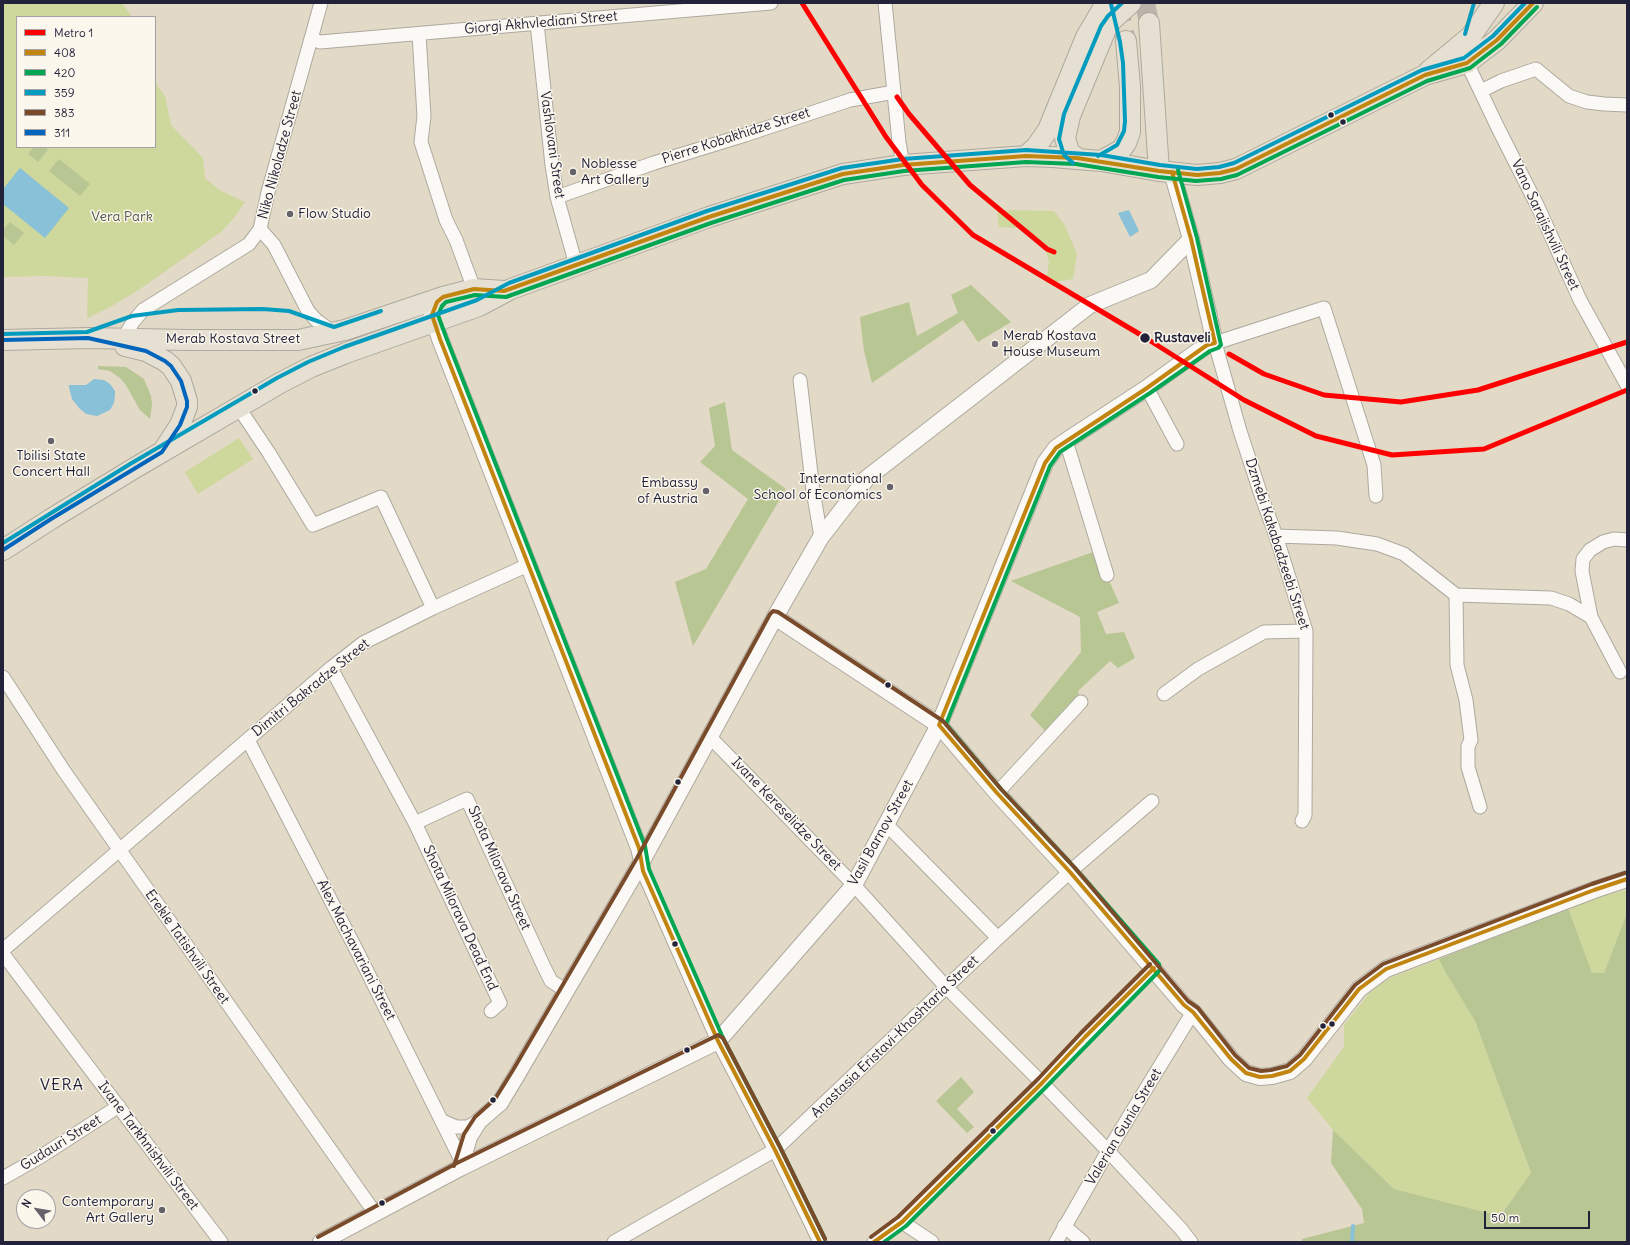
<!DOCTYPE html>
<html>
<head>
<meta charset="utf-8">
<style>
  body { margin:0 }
  #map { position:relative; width:1630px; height:1245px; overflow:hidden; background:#e2d9c6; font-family:Delius,sans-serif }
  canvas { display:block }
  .frame { position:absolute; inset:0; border:4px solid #22223b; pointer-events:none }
  .legend { position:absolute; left:16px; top:16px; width:140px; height:132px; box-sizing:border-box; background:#fbf7ec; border:1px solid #a4a2a5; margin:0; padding:5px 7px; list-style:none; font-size:12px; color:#22223b }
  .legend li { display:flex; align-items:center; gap:8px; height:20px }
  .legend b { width:20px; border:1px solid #a4a2a5 }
  .north { position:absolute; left:16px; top:1189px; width:40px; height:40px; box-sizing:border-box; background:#fbf7ec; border:1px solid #a4a2a5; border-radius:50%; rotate:301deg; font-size:11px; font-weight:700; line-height:16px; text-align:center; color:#22223b }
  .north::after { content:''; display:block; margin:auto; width:14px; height:18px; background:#65626c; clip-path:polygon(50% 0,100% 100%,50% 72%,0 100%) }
  .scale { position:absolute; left:1484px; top:1211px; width:106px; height:18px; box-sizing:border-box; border:2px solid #22223b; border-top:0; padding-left:5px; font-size:12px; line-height:14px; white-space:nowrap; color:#22223b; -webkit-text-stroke:3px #fbf7ec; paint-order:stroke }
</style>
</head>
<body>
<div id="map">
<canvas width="1630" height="1245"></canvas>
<div class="frame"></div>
<ul class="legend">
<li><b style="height:5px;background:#f00"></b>Metro 1</li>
<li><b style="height:5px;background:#c2850f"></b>408</li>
<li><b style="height:5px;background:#00a651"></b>420</li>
<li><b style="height:5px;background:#039cbf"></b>359</li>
<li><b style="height:5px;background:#7a4b2a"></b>383</li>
<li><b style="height:5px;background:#0065bd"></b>311</li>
</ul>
<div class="north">N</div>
<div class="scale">50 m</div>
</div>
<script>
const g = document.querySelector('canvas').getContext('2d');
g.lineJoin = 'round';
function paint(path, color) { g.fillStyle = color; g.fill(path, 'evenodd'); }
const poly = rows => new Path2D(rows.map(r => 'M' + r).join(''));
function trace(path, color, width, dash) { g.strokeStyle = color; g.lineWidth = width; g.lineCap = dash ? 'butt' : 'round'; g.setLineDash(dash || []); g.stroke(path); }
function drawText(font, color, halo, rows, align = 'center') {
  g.font = font + ' Delius,sans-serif'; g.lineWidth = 3; g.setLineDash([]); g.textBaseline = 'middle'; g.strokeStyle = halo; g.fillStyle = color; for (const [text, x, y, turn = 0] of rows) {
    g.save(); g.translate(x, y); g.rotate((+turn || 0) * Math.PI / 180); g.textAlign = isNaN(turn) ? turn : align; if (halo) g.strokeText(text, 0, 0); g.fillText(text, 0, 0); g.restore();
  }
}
const green = poly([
  [3,3,122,3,132,17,17,17,17,147,155,147,155,75,157,85,165,96,171,125,203,158,205,178,219,190,245,202,233,219,221,232,140,289,110,307,87,318,88,278,44,276,3,277],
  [997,210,1054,211,1064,224,1077,254,1073,279,1046,283,1049,262,1045,249,1040,241,1032,234,1017,228,999,227],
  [239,438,253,459,198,494,185,472],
  [1627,890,1627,913,1604,973,1592,973,1568,908,1609,894],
  [1439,959,1446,973,1475,1021,1531,1174,1499,1216,1394,1189,1333,1130,1307,1098,1344,1047,1344,1025,1377,983]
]);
const forest = poly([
  [34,147,44,147,48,150,38,162,28,154],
  [59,159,90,184,80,196,49,171],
  [10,222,24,233,14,245,3,236,3,230],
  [971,285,1011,322,978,342,963,320,872,383,864,351,860,317,909,302,917,336,958,313,951,295],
  [98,366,126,367,144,379,151,396,152,405,150,419,140,410,126,385,120,378,110,371,98,369],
  [725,402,732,450,786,489,693,646,675,582,706,569,748,499,700,462,715,446,709,408],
  [1096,551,1119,603,1097,612,1106,634,1124,632,1135,658,1118,668,1110,661,1078,691,1080,699,1047,733,1030,715,1081,652,1080,617,1011,581],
  [1568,908,1592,973,1604,973,1627,913,1627,1242,1302,1242,1302,1239,1364,1223,1362,1209,1331,1163,1333,1130,1394,1189,1500,1216,1531,1173,1475,1021,1446,973,1439,959],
  [961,1077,974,1092,957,1109,974,1127,967,1133,936,1101]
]);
const water = poly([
  [20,168,69,208,45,238,3,204,3,189],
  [1129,210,1139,231,1130,237,1118,213],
  [94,379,104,380,110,384,115,391,115,395,114,403,110,410,97,416,86,414,79,408,72,399,69,387,69,385,86,385]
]);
const stream = poly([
  [1352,1242,1353,1226]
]);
const primaryTunnel = poly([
  [1117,3,1126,41],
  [1145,3,1149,23]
]);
const minor = poly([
  [885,3,899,142,903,165],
  [537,23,552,165,557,197,576,265],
  [419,34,424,116,421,142,446,220,456,240,474,289],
  [312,39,320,42,771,3],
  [1467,63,1498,128,1538,207,1580,300,1627,385],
  [1481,91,1501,81,1536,69,1569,96,1587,102,1604,104,1627,105],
  [557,197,654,163,745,135,850,100,894,92],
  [260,229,274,245,308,311,316,320,334,333],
  [123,339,133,322,143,310,249,244,260,229,268,192,321,3],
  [800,380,813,491,821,537],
  [1147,388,1177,444],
  [239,408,269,453,313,525,381,497,433,608],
  [1066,441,1107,575],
  [1276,536,1337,538,1377,544,1404,554,1456,595,1551,598,1569,604,1591,617,1620,672],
  [1456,595,1457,665,1466,700,1471,740,1468,746,1468,767,1480,807],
  [1591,617,1582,571,1583,559,1590,550,1603,542,1614,539,1627,540],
  [331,668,415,823,500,1003,491,1011],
  [3,677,64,771,375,1213],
  [1164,694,1198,669,1264,632,1306,631],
  [709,736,854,885,947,988,1047,1088,1108,1151,1181,1229,1191,1242],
  [248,740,358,953,462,1162],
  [997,793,1081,702],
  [1302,821,1305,815,1306,631,1276,536,1261,495,1240,431,1215,343,1324,308,1374,465,1376,496],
  [415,823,467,799,544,967,551,981,565,990],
  [886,824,998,938],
  [642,861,643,871,718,1041,775,1150,820,1242],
  [3,950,331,668,363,643,433,608,528,565],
  [3,954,221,1242],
  [442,1121,456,1127,467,1127,479,1121],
  [3,1178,40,1157,119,1106],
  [902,1222,932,1242],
  [1064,1226,1083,1242],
  [614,1242,775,1150,998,938,1073,869,1152,801],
  [874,1242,902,1222,1042,1083,1085,1037,1154,968],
  [1056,1242,1108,1151,1193,1012]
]);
const tertiary = poly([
  [434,310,432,315,440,339,639,848,642,861],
  [775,617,939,725,997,793,1070,872,1184,1005,1193,1012,1231,1059,1246,1073,1260,1077,1272,1076,1290,1071,1304,1059,1359,989,1386,969,1594,890,1627,879],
  [460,1168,469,1137,479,1121,500,1103,518,1073,642,861,775,617,821,537,867,478,1090,305,1151,280,1191,239],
  [321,1242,460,1168,718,1041,854,885,939,725,1045,463,1056,448,1066,441,1147,388,1194,354,1207,345,1215,343,1191,239,1172,172]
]);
const primary = poly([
  [1149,23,1159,171],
  [1429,71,1471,36,1494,3],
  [1026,156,1036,147,1048,130,1086,37,1106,3],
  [1077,158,1069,152,1065,138,1070,116,1106,29,1112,20,1131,3],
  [1101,161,1121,150,1126,143,1130,132,1130,87,1126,41],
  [3,340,88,338,187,340,298,340,345,330,443,297,474,289,504,291],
  [125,346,146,351,165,361,171,366,181,381,187,401,187,407,180,425,165,448],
  [3,550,51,519,133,469,280,383,311,367,346,353,479,306,511,289,709,217,843,174,903,165,1026,156,1053,157,1101,161,1159,171,1197,175,1220,173,1236,169,1425,75,1467,63,1497,40,1533,3]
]);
const bus1 = poly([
  [1172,172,1191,239,1215,343,1207,345,1147,388,1056,448,1045,463,939,725,997,793,1070,872,1184,1005,1193,1012,1231,1059,1246,1073,1260,1077,1272,1076,1290,1071,1304,1059,1359,989,1386,969,1594,890,1627,879],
  [820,1242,775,1150,718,1041,643,871,639,848,440,339,432,315,437,302,443,297,474,289,504,291,709,217,843,174,903,165,1026,156,1077,158,1159,171,1197,175,1220,173,1236,169,1425,75,1467,63,1497,40,1533,3],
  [874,1242,902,1222,1042,1083,1085,1037,1154,968]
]);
const bus2 = poly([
  [825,1239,780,1147,723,1038,649,869,645,846,446,337,438,315,442,306,446,302,475,295,506,297,711,223,844,180,904,171,1026,162,1076,164,1158,177,1196,181,1221,179,1237,175,1427,81,1470,68,1501,44,1537,7],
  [884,1242,906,1226,1046,1087,1160,970,1159,964,1075,868,1001,789,946,724,1050,466,1060,452,1150,393,1210,351,1218,348,1221,345,1197,238,1178,170]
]);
const bus3 = poly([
  [1465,34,1474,3],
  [1098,156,1117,145,1124,131,1125,121,1123,63,1120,42,1111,4],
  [1073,163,1064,155,1059,139,1064,114,1101,26,1108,16,1122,3],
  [3,334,87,332,132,316,178,310,263,309,289,311,334,327,381,311],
  [3,543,130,464,277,378,308,362,344,347,477,300,509,283,707,211,842,168,903,159,1026,150,1101,155,1160,165,1197,169,1219,167,1234,163,1422,70,1464,58,1493,36,1525,3]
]);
const bus4 = poly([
  [454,1166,464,1134,475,1117,495,1099,513,1070,637,858,770,614,773,611,778,612,943,721,1001,789,1075,868,1188,1001,1198,1008,1235,1055,1249,1068,1261,1071,1271,1070,1287,1066,1300,1055,1355,985,1383,964,1592,884,1625,873],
  [318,1237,457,1163,718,1035,723,1038,780,1147,825,1239],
  [871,1237,898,1217,1038,1079,1081,1033,1150,964]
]);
const bus5 = poly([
  [3,340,88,338,146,351,165,361,171,366,181,381,187,401,187,407,180,425,162,452,51,519,3,550]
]);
const metro1 = poly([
  [802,3,886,137,922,185,973,235,1141,335,1244,400,1316,436,1392,455,1484,449,1627,390],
  [897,97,909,114,970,185,1047,249,1054,252],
  [1229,354,1264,374,1324,395,1401,402,1478,390,1627,342]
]);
const markers = [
  [1331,115,3.5,"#22223b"],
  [1343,122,3.5,"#22223b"],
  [573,172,4,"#65626c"],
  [290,214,4,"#65626c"],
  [1145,338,5.5,"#22223b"],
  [995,344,4,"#65626c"],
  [255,391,3.5,"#22223b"],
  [51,441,4,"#65626c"],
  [890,487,4,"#65626c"],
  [706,491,4,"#65626c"],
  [888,685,3.5,"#22223b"],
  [678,782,3.5,"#22223b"],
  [675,944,3.5,"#22223b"],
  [1332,1024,3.5,"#22223b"],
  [1323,1026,3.5,"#22223b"],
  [687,1050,3.5,"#22223b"],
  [493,1100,3.5,"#22223b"],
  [993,1131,3.5,"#22223b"],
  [382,1203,3.5,"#22223b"],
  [162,1210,4,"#65626c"]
];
const streetNames = [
  ["Giorgi Akhvlediani Street",541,23,-5],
  ["Pierre Kobakhidze Street",736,136,-18],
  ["Vashlovani Street",552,145,82],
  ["Niko Nikoladze Street",280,155,-75],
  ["Vano Sarajishvili Street",1545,225,65],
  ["Merab Kostava Street",233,339],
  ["Dzmebi Kakabadzeebi Street",1277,544,72],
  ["Dimitri Bakradze Street",311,688,-39],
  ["Ivane Kereselidze Street",786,814,46],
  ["Vasil Barnov Street",881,833,-61],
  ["Shota Milorava Street",499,868,66],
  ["Shota Milorava Dead End",460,918,65],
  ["Erekle Tatishvili Street",187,947,55],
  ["Alex Machavariani Street",356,950,63],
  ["Anastasia Eristavi-Khoshtaria Street",895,1037,-44],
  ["Valerian Gunia Street",1124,1127,-59],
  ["Gudauri Street",61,1143,-32],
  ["Ivane Tarkhnishvili Street",148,1146,53]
];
const poiNames = [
  ["Noblesse",581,164],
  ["Art Gallery",581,180],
  ["Flow Studio",298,214],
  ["Merab Kostava",1003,336],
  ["House Museum",1003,352],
  ["Tbilisi State",51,456,"center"],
  ["Concert Hall",51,472,"center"],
  ["International",882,479,"right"],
  ["School of Economics",882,495,"right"],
  ["Embassy",698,483,"right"],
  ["of Austria",698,499,"right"],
  ["Contemporary",154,1202,"right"],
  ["Art Gallery",154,1218,"right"]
];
const parkNames = [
  ["Vera Park",122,217]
];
const stopNames = [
  ["Rustaveli",1154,338]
];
const quarterNames = [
  ["VERA",62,1085]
];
paint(green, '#ced79c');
paint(forest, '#b8c693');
paint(water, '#89c1d8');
trace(stream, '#89c1d8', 4);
trace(primaryTunnel, '#bcb4aa', 20, [20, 10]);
trace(minor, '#aea99f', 15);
trace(tertiary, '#aea99f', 18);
trace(primary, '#aea99f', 22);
trace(minor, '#fbf9f6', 13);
trace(tertiary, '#fbf9f6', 16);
trace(primary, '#e5e0d2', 20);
trace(bus1, '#c2850f', 4);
trace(bus2, '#00a651', 4);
trace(bus3, '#039cbf', 4);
trace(bus4, '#7a4b2a', 4);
trace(bus5, '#0065bd', 4);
trace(metro1, '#f00', 5);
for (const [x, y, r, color] of markers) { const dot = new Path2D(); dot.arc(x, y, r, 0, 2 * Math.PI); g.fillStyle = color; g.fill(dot); trace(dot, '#fbf7ec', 1.5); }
drawText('14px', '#22223b', '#fbf7ec', streetNames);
drawText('14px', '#22223b', '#fbf7ec', poiNames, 'left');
drawText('14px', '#50584e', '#fbf7ec', parkNames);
drawText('bold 14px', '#22223b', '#fbf7ec', stopNames, 'left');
g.letterSpacing = '1px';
drawText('16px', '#22223b', '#fbf7ec', quarterNames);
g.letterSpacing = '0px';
</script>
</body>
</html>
